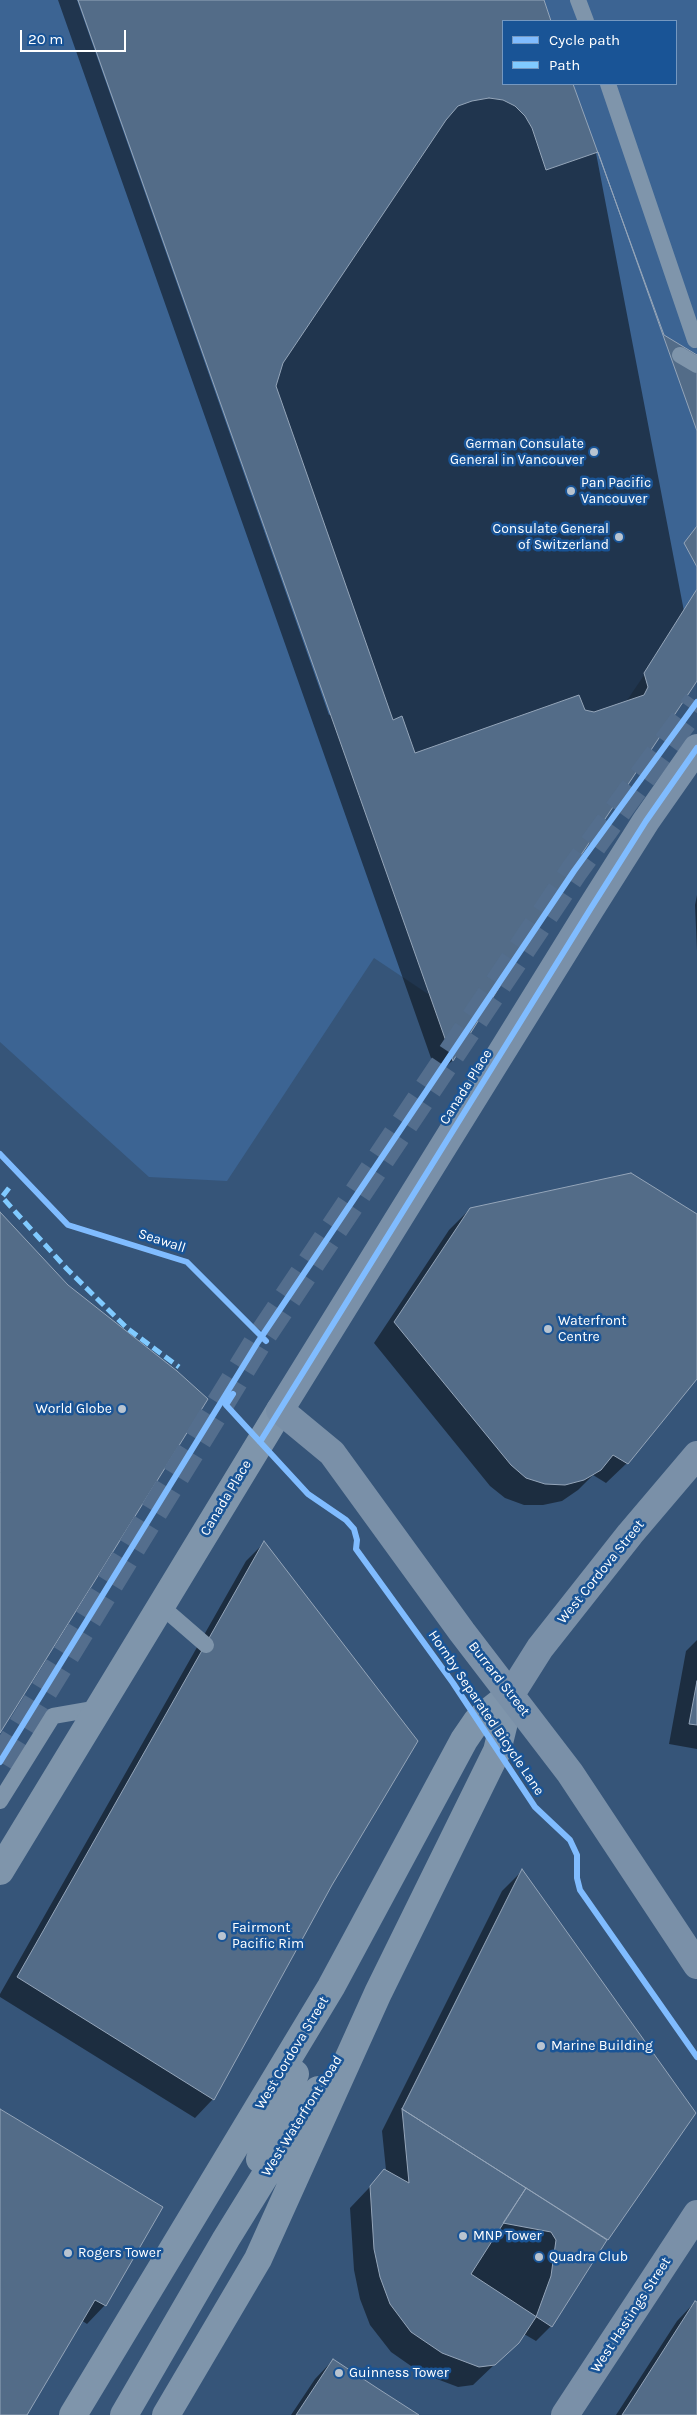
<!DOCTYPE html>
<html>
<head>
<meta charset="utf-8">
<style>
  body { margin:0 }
  #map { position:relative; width:697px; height:2415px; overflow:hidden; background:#365579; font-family:Karla,sans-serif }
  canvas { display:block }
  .legend { position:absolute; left:502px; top:20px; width:175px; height:65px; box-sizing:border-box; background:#195496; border:1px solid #7598c0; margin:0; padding:6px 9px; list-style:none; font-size:15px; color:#fff }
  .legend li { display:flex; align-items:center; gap:10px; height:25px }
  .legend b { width:25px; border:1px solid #7598c0 }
  .scale { position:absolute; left:20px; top:30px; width:106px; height:22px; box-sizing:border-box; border:2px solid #fff; border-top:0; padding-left:6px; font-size:15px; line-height:18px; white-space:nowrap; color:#fff; -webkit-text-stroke:4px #195496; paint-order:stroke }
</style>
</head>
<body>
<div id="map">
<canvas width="697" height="2415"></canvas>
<ul class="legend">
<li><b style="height:6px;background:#80bcff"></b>Cycle path</li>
<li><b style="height:6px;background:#80caff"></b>Path</li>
</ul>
<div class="scale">20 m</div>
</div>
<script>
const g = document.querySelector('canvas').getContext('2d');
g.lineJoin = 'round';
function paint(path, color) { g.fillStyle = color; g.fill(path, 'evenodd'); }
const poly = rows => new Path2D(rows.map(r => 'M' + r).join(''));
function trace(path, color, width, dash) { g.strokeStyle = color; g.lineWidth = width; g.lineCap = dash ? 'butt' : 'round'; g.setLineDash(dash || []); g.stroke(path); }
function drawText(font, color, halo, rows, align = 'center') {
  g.font = font + ' Karla,sans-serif'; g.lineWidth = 5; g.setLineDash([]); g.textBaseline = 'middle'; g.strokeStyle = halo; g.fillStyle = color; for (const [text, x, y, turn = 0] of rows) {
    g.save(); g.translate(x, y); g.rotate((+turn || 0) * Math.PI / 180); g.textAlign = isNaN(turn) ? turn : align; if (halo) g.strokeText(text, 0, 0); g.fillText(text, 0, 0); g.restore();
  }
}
const water = poly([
  [0,0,697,0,697,597,428,994,374,958,227,1181,149,1177,0,1042],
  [503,21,676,21,676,84,503,84]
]);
const shadow = poly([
  [58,0,77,0,329,715,332,714,80,0,542,0,550,21,503,21,503,84,572,84,596,153,697,679,576,861,560,889,452,1061,437,1075],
  [697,895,697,951,695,905],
  [470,1209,697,1216,697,1377,627,1463,606,1483,593,1475,578,1490,562,1501,543,1505,524,1505,505,1498,490,1486,374,1343,449,1230],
  [264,1543,331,1884,213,2099,195,2118,0,1997,0,1994,246,1561],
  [697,1640,697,1749,669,1744,686,1651],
  [522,1871,607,2239,551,2326,536,2341,524,2334,518,2342,473,2385,458,2387,421,2373,391,2352,370,2325,360,2299,354,2270,350,2208,386,2170,382,2131,502,1891],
  [0,2111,105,2305,87,2324,81,2320,25,2415,0,2415],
  [695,2302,697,2303,697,2415,616,2415,677,2321],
  [333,2360,416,2415,291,2415,315,2379]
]);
const building = poly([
  [78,0,544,0,551,21,503,21,503,84,573,84,664,335,697,355,697,681,577,861,561,889,453,1061,78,0],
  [489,98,503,100,515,106,525,116,532,128,546,170,598,152,697,431,697,526,684,543,697,567,697,589,644,673,648,687,644,695,594,712,585,710,579,695,415,753,402,716,393,720,276,386,283,363,446,120,458,106,472,101,489,98],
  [631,1173,697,1214,697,1379,628,1464,613,1455,601,1470,584,1480,565,1485,545,1484,526,1478,511,1465,394,1322,470,1208,631,1173],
  [0,1212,68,1285,177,1371,208,1399,0,1733,0,1212],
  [264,1541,418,1741,332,1885,214,2100,17,1977,264,1541],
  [697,1681,697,1725,689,1724,697,1681],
  [522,1869,696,2113,608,2240,402,2109,522,1869],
  [0,2109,163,2207,106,2306,95,2300,27,2415,0,2415,0,2109],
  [402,2109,526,2188,503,2223,551,2232,556,2240,551,2276,536,2317,519,2343,495,2365,479,2367,442,2353,411,2332,390,2304,380,2277,374,2249,370,2186,384,2169,409,2183,402,2109],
  [526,2188,607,2240,552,2327,471,2274,526,2188],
  [695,2301,697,2302,697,2415,622,2415,695,2301],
  [333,2359,377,2388,419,2415,296,2415,333,2359]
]);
const streetTunnel = poly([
  [0,1762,258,1342,574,871,697,702]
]);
const lane = poly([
  [578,0,586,21],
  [608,84,695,340],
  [680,355,697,365],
  [161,1606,206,1645],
  [0,1801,53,1716,99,1708]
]);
const street = poly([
  [0,1871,280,1410],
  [260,2159,295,2074],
  [73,2415,331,1987,464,1740,477,1721,511,1694],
  [124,2415,226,2239,318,2090],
  [166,2415,258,2259,378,1993,497,1751,511,1694]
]);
const secondary = poly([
  [697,748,646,821,591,908,280,1410,332,1453,462,1632,570,1773,697,1965],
  [511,1694,540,1648,630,1534,697,1455],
  [565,2415,697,2214]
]);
const quiet = poly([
  [9,1188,2,1197,67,1269,128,1329,179,1367]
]);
const cycleway = poly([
  [0,1154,68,1225,187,1262,266,1341],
  [233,1394,226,1405,308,1494,346,1520,354,1529,357,1540,356,1549,453,1683,535,1807,570,1840,577,1855,577,1878,580,1890,697,2057],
  [260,1442,591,908,646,821,697,748],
  [0,1762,258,1342,574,871,697,702]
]);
const markers = [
  [594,452,5,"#b9c4d0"],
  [571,491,5,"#b9c4d0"],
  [619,537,5,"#b9c4d0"],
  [548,1329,5,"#b9c4d0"],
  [122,1409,5,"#b9c4d0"],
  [222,1936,5,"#b9c4d0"],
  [541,2046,5,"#b9c4d0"],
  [463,2236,5,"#b9c4d0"],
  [68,2253,5,"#b9c4d0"],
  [539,2257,5,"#b9c4d0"],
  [339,2373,5,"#b9c4d0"]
];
const poiNames = [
  ["German Consulate",584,444,"right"],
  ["General in Vancouver",584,460,"right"],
  ["Pan Pacific",581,483],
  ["Vancouver",581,499],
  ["Consulate General",609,529,"right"],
  ["of Switzerland",609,545,"right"],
  ["Waterfront",558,1321],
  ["Centre",558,1337],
  ["World Globe",112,1409,"right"],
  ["Fairmont",232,1928],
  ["Pacific Rim",232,1944],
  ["Marine Building",551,2046],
  ["MNP Tower",473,2236],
  ["Rogers Tower",78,2253],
  ["Quadra Club",549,2257],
  ["Guinness Tower",349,2373]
];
const streetNames = [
  ["Canada Place",466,1087,-58],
  ["Seawall",162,1241,18],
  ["Canada Place",226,1498,-59],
  ["West Cordova Street",601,1572,-51],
  ["Burrard Street",499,1679,52],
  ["Hornby Separated Bicycle Lane",486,1713,56],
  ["West Cordova Street",292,2053,-59],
  ["West Waterfront Road",302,2116,-58],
  ["West Hastings Street",631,2315,-57]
];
paint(water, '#3c6493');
paint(shadow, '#0007');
paint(building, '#536c88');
trace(building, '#94a5b9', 1);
trace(streetTunnel, '#546e8d', 28, [28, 14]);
trace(lane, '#7f95ab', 16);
trace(street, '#7f95ab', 28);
trace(secondary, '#7a90a8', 28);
trace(quiet, '#80caff', 5, [10, 5]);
trace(cycleway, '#80bcff', 6);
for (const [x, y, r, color] of markers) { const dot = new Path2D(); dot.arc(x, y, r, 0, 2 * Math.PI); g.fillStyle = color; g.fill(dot); trace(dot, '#195496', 2); }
drawText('14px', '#fff', '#195496', poiNames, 'left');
drawText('14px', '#fff', '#195496', streetNames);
</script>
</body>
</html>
